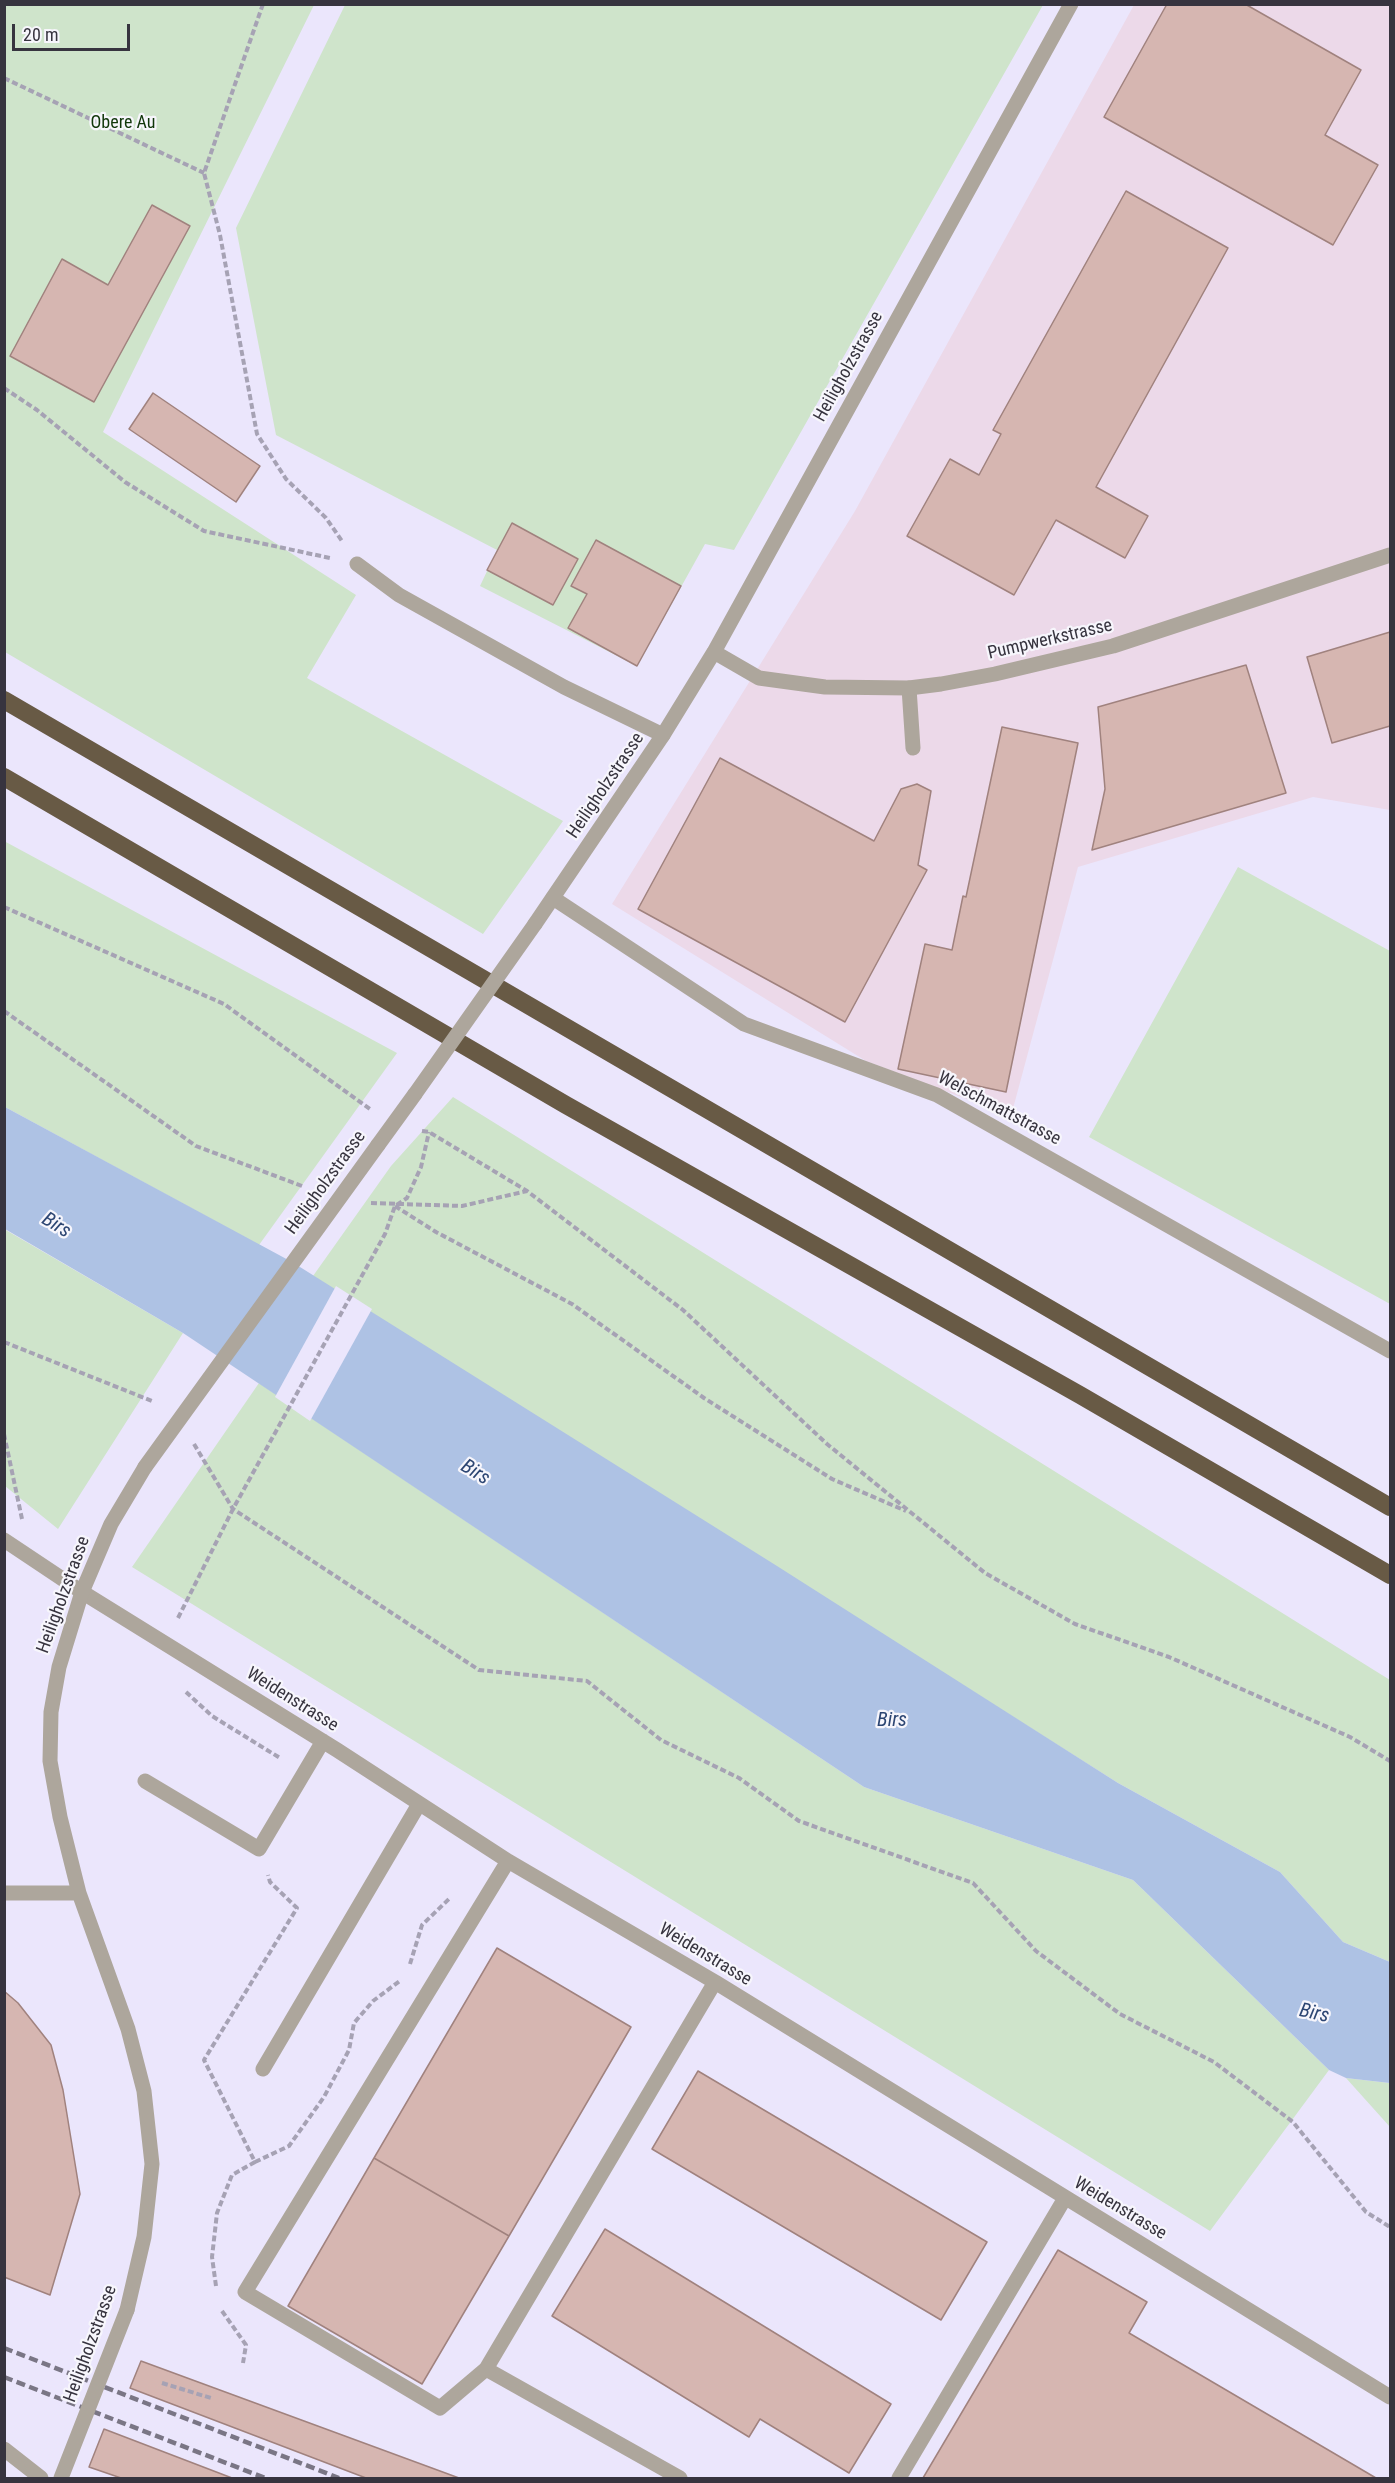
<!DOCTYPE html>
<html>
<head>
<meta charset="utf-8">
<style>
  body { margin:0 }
  #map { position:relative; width:1395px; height:2483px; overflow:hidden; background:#ebe6fc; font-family:"Roboto Condensed",sans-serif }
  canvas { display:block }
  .frame { position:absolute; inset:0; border:6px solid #37343f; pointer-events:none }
  .scale { position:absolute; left:12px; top:24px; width:118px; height:27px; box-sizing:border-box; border:3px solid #37343f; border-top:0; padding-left:8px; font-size:18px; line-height:21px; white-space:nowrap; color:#37343f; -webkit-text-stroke:4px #f7f6fc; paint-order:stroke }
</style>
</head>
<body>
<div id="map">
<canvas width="1395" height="2483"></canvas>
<div class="frame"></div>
<div class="scale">20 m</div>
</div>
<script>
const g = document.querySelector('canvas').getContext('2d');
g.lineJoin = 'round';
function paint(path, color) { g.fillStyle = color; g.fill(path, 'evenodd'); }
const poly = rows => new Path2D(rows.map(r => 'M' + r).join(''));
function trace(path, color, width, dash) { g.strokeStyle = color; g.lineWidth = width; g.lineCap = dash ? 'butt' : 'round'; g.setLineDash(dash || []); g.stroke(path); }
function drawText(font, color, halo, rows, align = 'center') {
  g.font = font + ' "Roboto Condensed",sans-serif'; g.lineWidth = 4.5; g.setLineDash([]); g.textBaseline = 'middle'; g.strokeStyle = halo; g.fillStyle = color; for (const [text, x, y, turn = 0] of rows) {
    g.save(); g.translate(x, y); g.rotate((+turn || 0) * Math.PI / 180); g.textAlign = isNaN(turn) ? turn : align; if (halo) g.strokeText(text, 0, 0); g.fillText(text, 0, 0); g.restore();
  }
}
const commercial = poly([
  [1134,5,1390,5,1390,810,1313,797,1078,867,1011,1116,866,1061,612,904,855,511]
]);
const green = poly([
  [5,5,314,5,103,432,356,595,307,678,563,821,483,934,5,652],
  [345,5,1043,5,734,550,705,544,637,666,480,586,497,550,276,435,236,228],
  [4,841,397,1053,259,1245,5,1107],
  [1238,867,1390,951,1390,1304,1089,1137],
  [453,1097,1390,1680,1390,1962,1343,1942,1280,1872,1118,1783,313,1276,391,1166],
  [4,1229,183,1333,58,1529,5,1486],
  [259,1383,864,1787,1133,1880,1329,2070,1210,2231,132,1567],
  [1346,2078,1390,2083,1390,2127]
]);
const water = poly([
  [5,1107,292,1262,777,1566,1118,1783,1280,1872,1343,1942,1390,1962,1390,2083,1346,2078,1329,2070,1133,1880,864,1787,183,1333,5,1229]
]);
const pier = poly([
  [336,1286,372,1309,310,1421,275,1397]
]);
const building = poly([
  [1167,4,1245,4,1361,70,1325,135,1378,165,1333,245,1104,117,1167,4],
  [1126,191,1228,248,1096,487,1148,516,1125,558,1056,520,1014,595,907,536,950,459,979,475,1001,434,993,430,1126,191],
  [152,205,190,226,94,402,10,356,62,259,108,285,152,205],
  [153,393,260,466,236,502,129,429,153,393],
  [512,523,578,559,553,605,487,570,512,523],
  [596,540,681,586,637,666,568,628,587,594,571,586,596,540],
  [1390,632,1390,726,1332,743,1307,657,1390,632],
  [1246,665,1286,793,1092,850,1105,789,1098,707,1246,665],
  [1002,727,1078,743,1006,1092,898,1069,925,944,952,950,963,896,966,897,1002,727],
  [720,758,874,841,901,789,917,784,931,791,918,865,927,870,845,1022,638,909,720,758],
  [497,1948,631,2027,509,2236,374,2158,497,1948],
  [4,1991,18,2003,51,2045,63,2090,80,2194,50,2295,4,2277,4,1991],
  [698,2071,987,2242,941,2320,652,2149,698,2071],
  [374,2158,509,2236,422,2384,288,2306,374,2158],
  [605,2229,891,2404,849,2473,760,2419,749,2437,552,2316,605,2229],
  [1058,2250,1147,2302,1129,2333,1376,2478,923,2478,1058,2250],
  [141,2361,459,2478,366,2478,130,2388,141,2361],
  [104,2429,232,2478,121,2478,89,2467,104,2429]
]);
const path = poly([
  [263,4,204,173,220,235,257,434,286,479,326,518,342,541],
  [4,78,204,173],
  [4,388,37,410,125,482,204,531,330,558],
  [4,907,224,1004,370,1109],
  [4,1011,196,1146,302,1186],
  [422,1131,429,1132,527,1191,683,1310,827,1444,985,1573,1075,1624,1169,1657,1350,1737,1390,1761],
  [371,1203,462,1206,527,1191],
  [395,1206,436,1232,572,1304,704,1398,832,1479,906,1511],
  [4,1342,152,1401],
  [4,1434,22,1519],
  [194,1444,233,1509,479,1670,587,1681,661,1740,739,1778,799,1821,973,1883,1036,1951,1120,2014,1214,2062,1293,2122,1366,2212,1390,2227],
  [178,1618,233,1509,385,1234,395,1206,407,1198,421,1167,429,1132],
  [186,1692,212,1716,280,1758],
  [410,1964,422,1925,450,1898],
  [255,2162,289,2146,324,2097,349,2050,354,2023,373,2001,401,1980],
  [216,2286,212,2257,217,2213,232,2175,255,2162,204,2060,297,1908,270,1882,268,1875],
  [222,2311,246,2345,243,2363],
  [162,2383,211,2398]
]);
const lane = poly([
  [357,564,399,595,564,687,663,735],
  [909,688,913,748],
  [553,898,744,1024,937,1095,1390,1351],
  [82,1592,337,1750,508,1861,715,1982,1390,2397],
  [145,1781,259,1849,323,1741],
  [263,2069,419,1804],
  [486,2369,440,2408,245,2292,508,1861],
  [680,2478,486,2369,715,1982],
  [899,2478,1065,2198]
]);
const street = poly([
  [714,652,759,678,825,687,909,688,941,684,995,674,1113,646,1390,555],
  [535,924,663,735,714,652,1071,4],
  [378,1145,415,1094],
  [4,1540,82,1592],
  [4,1893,79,1893],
  [127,2310,144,2237,152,2164,144,2091,128,2029,79,1893,60,1817,50,1761,51,1712,59,1667,82,1592,111,1524,145,1467],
  [4,2449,41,2478]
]);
const highway = poly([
  [4,700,1390,1507],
  [4,777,566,1105,1080,1395,1390,1575]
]);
const rail = poly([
  [4,2348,339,2478],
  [4,2377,265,2478]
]);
const streetBridge = poly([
  [415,1094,535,924],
  [145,1467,378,1145],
  [61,2478,127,2310]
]);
const parkNames = [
  ["Obere Au",123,123]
];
const streetNames = [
  ["Heiligholzstrasse",849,367,-61],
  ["Pumpwerkstrasse",1050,640,-13],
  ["Heiligholzstrasse",606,786,-56],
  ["Welschmattstrasse",999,1109,28],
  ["Heiligholzstrasse",326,1183,-54],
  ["Heiligholzstrasse",64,1595,-70],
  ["Weidenstrasse",292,1700,32],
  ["Weidenstrasse",705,1955,31],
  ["Weidenstrasse",1120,2209,31],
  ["Heiligholzstrasse",91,2344,-70]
];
const waterNames = [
  ["Birs",56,1226,31],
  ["Birs",475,1473,31],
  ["Birs",892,1721],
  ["Birs",1314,2014,12]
];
paint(commercial, '#ecd9e9');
paint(green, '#cfe4cb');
paint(water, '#aec2e4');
paint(pier, '#ebe6fc');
paint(building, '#d6b6b1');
trace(building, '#a0827e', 1.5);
trace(path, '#a6a2b4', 4, [6, 3]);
trace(lane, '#ada69c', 15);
trace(street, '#ada69c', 15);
trace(highway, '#685a45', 18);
trace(rail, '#7a7685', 4.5, [9, 4.5]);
trace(streetBridge, '#ada69c', 15);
drawText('18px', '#11370a', '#f7f6fc', parkNames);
drawText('18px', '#37343f', '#f7f6fc', streetNames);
drawText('italic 20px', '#2d4673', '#f7f6fc', waterNames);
</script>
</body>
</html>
